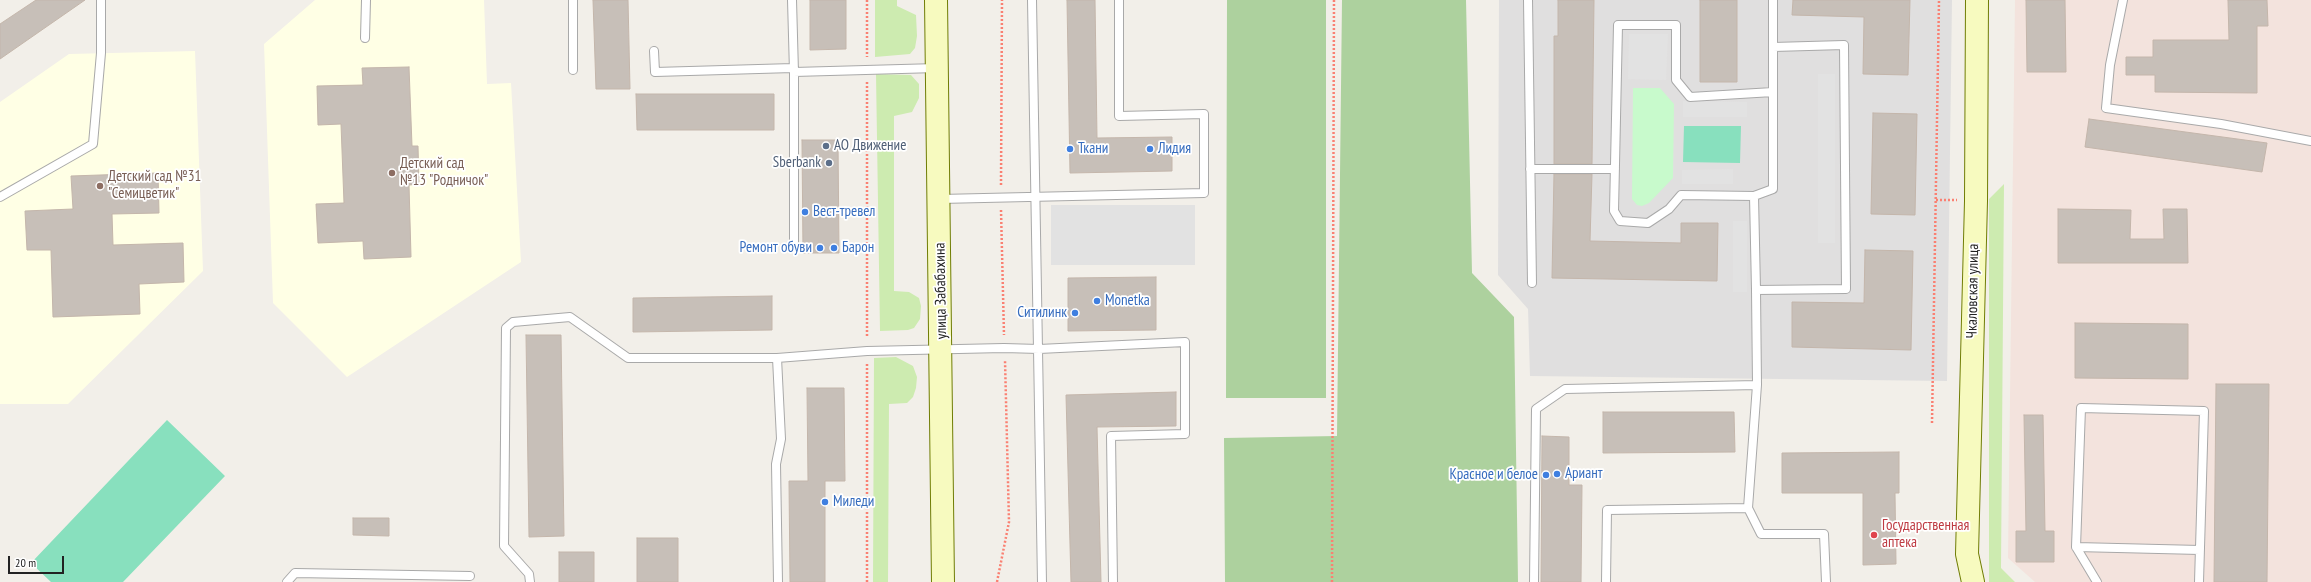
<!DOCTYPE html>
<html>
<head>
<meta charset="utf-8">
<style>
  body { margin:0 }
  #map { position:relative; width:2311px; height:582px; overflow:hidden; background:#f2efe9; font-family:"PT Sans Narrow",sans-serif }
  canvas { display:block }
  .scale { position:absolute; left:8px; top:556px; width:56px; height:18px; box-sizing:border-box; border:2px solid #222; border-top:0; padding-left:5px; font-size:12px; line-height:14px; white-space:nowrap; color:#222; -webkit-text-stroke:3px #fff; paint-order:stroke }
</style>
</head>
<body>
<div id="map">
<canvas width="2311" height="582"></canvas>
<div class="scale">20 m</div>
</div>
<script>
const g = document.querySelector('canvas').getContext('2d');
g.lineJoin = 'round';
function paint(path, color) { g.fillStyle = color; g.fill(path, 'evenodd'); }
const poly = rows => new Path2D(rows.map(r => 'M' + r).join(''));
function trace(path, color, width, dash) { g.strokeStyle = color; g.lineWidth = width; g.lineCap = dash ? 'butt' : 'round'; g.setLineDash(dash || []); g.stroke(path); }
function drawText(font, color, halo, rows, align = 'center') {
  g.font = font + ' "PT Sans Narrow",sans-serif'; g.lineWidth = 3.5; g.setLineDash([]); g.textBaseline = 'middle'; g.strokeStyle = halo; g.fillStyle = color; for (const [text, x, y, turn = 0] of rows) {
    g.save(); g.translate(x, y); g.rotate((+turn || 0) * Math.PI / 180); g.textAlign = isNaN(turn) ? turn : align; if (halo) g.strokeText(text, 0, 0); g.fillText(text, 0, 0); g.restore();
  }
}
const residential = poly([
  [1499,0,1952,0,1947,381,1530,376,1528,309,1498,275]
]);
const education = poly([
  [315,0,484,0,487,84,511,83,521,262,347,377,273,303,264,44],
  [195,51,203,271,68,404,0,404,0,102,69,54]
]);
const military = poly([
  [2015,0,2311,0,2311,582,2035,582,2008,558]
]);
const grass = poly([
  [875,0,897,0,897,6,916,15,917,36,915,48,910,54,875,57],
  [876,74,911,75,919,84,919,98,912,112,894,116,894,291,909,292,919,298,921,306,920,319,914,328,908,330,880,331],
  [2004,184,2001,568,2015,582,1989,582,1989,199],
  [896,357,913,366,917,377,916,388,913,397,907,403,889,404,888,582,873,582,874,358]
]);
const forest = poly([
  [1227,0,1326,0,1326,398,1226,398],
  [1342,0,1466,0,1472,273,1514,317,1518,582,1225,582,1224,438,1337,436]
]);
const park = poly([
  [1633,88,1660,88,1674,104,1673,178,1649,203,1642,206,1637,205,1632,199]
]);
const pitch = poly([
  [1684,126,1741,126,1740,163,1683,162],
  [167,420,225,476,123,582,51,582,31,563]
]);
const parking = poly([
  [1629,34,1668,34,1666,80,1628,79],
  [1818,74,1835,74,1835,243,1818,243],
  [1683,101,1747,102,1747,117,1683,117],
  [1733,169,1733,184,1682,184,1682,170],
  [1051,205,1195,205,1195,265,1051,265],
  [1733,221,1747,221,1747,292,1733,292]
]);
const building = poly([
  [36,0,85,0,0,59,0,24,36,0],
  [593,0,628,0,630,89,596,89,593,0],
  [810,0,846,0,846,49,810,50,810,0],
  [1067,0,1095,0,1097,138,1172,137,1172,171,1070,173,1067,0],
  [1558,0,1594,0,1592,164,1554,164,1554,36,1558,36,1558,0],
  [1700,0,1737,0,1737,82,1700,82,1700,0],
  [1793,0,1910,0,1908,75,1863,74,1864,17,1792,15,1793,0],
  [2026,0,2065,0,2066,72,2027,72,2026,0],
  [2228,0,2267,0,2268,26,2257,26,2257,93,2155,92,2155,75,2126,75,2126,57,2153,57,2153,40,2229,40,2228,0],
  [409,67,412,146,418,146,419,184,409,185,411,257,364,259,363,241,318,243,316,204,344,203,341,124,318,125,317,86,363,85,362,68,409,67],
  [636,94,774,94,774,130,637,130,636,94],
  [1873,113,1917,114,1915,215,1871,214,1873,113],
  [2089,119,2267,143,2262,172,2085,147,2089,119],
  [802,140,838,140,839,253,803,253,802,140],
  [158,173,159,213,112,214,113,245,183,243,184,282,139,284,140,314,53,317,51,250,27,250,25,211,73,209,71,176,158,173],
  [1554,174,1592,174,1590,241,1681,243,1681,223,1718,223,1717,281,1552,278,1554,174],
  [2058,209,2131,210,2130,239,2164,239,2163,209,2187,209,2188,263,2058,263,2058,209],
  [1865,250,1913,251,1911,350,1792,347,1792,302,1864,303,1865,250],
  [1156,277,1156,330,1068,331,1068,278,1156,277],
  [772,296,772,330,633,332,633,298,772,296],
  [2075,323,2188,324,2188,379,2075,378,2075,323],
  [526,335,561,335,564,536,529,537,526,335],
  [2216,384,2269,384,2267,582,2214,582,2216,384],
  [807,388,844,388,845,481,825,481,825,582,790,582,789,481,808,481,807,388],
  [1176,392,1176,426,1097,427,1101,582,1071,582,1066,395,1176,392],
  [1603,412,1734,412,1735,452,1603,453,1603,412],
  [2024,415,2043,415,2045,531,2054,531,2054,562,2016,562,2016,531,2026,531,2024,415],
  [1542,436,1569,437,1569,485,1582,485,1581,582,1541,582,1542,436],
  [1899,452,1899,493,1895,493,1896,564,1863,565,1863,493,1782,493,1782,453,1899,452],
  [353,518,389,518,389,536,353,535,353,518],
  [637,538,678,538,678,582,637,582,637,538],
  [559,552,594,552,594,582,559,582,559,552]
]);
const path = poly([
  [867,0,867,57],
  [867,82,867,337],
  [1001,185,1002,0],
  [1936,200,1957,200],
  [1001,210,1004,335],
  [1932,423,1939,0],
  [867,582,867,364],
  [997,582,1009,522,1005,360],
  [1332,582,1334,0]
]);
const lane = poly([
  [573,0,573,70],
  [792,0,794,72,937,68],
  [1032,0,1042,582],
  [1528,0,1532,283],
  [2123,0,2110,65,2106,108,2221,124,2311,141],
  [365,38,366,0],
  [654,51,655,72,793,68],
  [794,72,794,242],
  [1530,169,1615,169],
  [1754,196,1681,195,1669,209,1648,223,1620,221,1614,211,1618,25,1676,25,1676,80,1690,97,1773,92],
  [0,197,93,144,101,53,101,0],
  [940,199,1204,193,1204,114,1119,116,1119,0],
  [1756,290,1754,196,1773,189,1773,0],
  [777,358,781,439,776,464,778,582],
  [1757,385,1756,290,1846,289,1844,45,1773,47],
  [2076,547,2200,550],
  [287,582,295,573,470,576],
  [530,582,529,574,504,546,506,328,513,322,570,317,628,358,777,358,867,351,1004,348,1039,349,1185,342,1185,434,1111,436,1113,582],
  [1534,582,1536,409,1565,389,1757,385,1748,508],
  [1606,582,1607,510,1748,508,1761,534,1824,534,1826,582],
  [2097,582,2076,547,2081,408,2204,411,2199,582]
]);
const secondary = poly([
  [936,0,943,582],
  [1973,582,1967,554,1976,201,1977,0]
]);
const markers = [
  [826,146,4,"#5c6f8a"],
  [1070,149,4,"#3f7fe0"],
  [1150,149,4,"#3f7fe0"],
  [829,163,4,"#5c6f8a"],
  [392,173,4,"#8d6e63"],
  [100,186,4,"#8d6e63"],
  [805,212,4,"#3f7fe0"],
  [820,248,4,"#3f7fe0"],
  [834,248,4,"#3f7fe0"],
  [1097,301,4,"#3f7fe0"],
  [1075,313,4,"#3f7fe0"],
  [1557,474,4,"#3f7fe0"],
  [1546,475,4,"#3f7fe0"],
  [825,502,4,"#3f7fe0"],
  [1874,535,4,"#e0444e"]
];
const serviceNames = [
  ["АО Движение",834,146],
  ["Sberbank",821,163,"right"]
];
const shopNames = [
  ["Ткани",1078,149],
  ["Лидия",1158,149],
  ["Вест-тревел",813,212],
  ["Ремонт обуви",812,248,"right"],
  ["Барон",842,248],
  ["Monetka",1105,301],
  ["Ситилинк",1067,313,"right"],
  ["Ариант",1565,474],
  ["Красное и белое",1538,475,"right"],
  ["Миледи",833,502]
];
const educationNames = [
  ["Детский сад",400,164],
  ["№13 \"Родничок\"",400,181],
  ["Детский сад №31",108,177],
  ["\"Семицветик\"",108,194]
];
const streetNames = [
  ["улица Забабахина",941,291,-91],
  ["Чкаловская улица",1973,291,-89]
];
const healthNames = [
  ["Государственная",1882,526],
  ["аптека",1882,543]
];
paint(residential, '#e0dfdf');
paint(education, '#ffffe5');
paint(military, '#f3e3dd');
paint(grass, '#cdebb0');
paint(forest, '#add19e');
paint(park, '#c8facc');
paint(pitch, '#88e0be');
paint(parking, '#e2e2e2');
paint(building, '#c7bfb8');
trace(building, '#c4b6ab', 1);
trace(lane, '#a9a9a9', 10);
trace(secondary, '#707d05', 24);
trace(path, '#fa8072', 2.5, [2, 2]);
trace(lane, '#fff', 8);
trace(secondary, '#f7fabf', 22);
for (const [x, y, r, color] of markers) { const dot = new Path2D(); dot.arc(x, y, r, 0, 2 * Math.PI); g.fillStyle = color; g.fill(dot); trace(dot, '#fff', 1.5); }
drawText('15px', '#4e5e75', '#fff', serviceNames, 'left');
drawText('15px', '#366cbe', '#fff', shopNames, 'left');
drawText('15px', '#785e54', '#fff', educationNames, 'left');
drawText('15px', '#222', '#fff', streetNames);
drawText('15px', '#be3a42', '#fff', healthNames, 'left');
</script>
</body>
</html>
